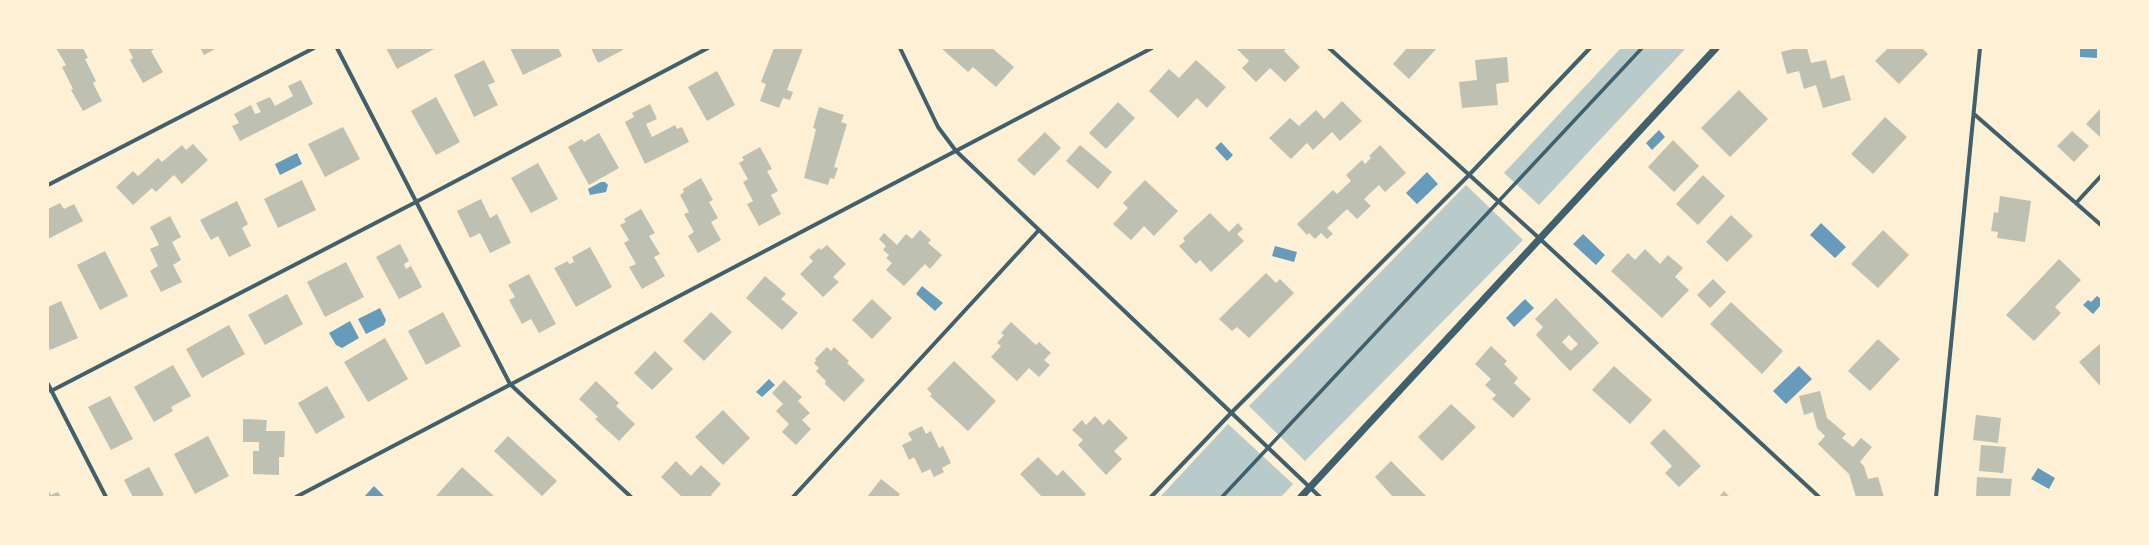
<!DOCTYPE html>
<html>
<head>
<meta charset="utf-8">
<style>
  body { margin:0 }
  #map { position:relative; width:2149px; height:545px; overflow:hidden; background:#fdf0d5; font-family:Mulish,sans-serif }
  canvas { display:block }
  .frame { position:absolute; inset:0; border:49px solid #fdf0d5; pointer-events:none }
</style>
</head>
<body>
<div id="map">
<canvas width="2149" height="545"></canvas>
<div class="frame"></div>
</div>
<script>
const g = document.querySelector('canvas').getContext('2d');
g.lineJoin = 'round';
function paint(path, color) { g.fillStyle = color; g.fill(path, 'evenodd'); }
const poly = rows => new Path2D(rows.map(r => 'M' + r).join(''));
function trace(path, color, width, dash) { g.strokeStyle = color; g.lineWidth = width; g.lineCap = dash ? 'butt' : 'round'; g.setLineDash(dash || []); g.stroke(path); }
const green = poly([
  [1621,48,1686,48,1539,205,1504,173],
  [1466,185,1523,240,1305,461,1249,406],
  [1228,424,1293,484,1281,497,1160,497]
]);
const water = poly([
  [2080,48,2097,48,2097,58,2080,57],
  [1659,130,1665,137,1652,150,1646,143],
  [1221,142,1233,155,1227,161,1215,148],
  [297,153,302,164,280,175,275,164],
  [1427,172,1438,184,1417,204,1406,193],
  [601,182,605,182,608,185,606,192,590,195,588,189],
  [1821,223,1846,247,1835,258,1810,235],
  [1583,234,1605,255,1596,265,1573,244],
  [1275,246,1297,252,1294,262,1272,256],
  [922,286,943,303,935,311,916,294],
  [2097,296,2101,299,2101,305,2093,314,2083,305,2088,300,2091,302],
  [1525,299,1534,308,1514,327,1506,318],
  [380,308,386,320,384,325,366,334,358,319],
  [350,321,359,338,342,348,336,345,329,333],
  [1799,366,1812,379,1786,404,1773,391],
  [769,379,775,385,762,397,756,392],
  [2038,468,2055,478,2049,489,2031,479],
  [374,486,384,496,364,497]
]);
const building = poly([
  [56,48,83,48,88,58,85,59,96,81,93,83,102,101,83,111,71,90,73,89,62,67,66,65],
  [128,48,156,48,151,51,163,72,143,83,130,60,133,58],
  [200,48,217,48,204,55],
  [386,48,436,48,397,69],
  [510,48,558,48,562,56,523,75],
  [591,48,622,48,623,50,598,63],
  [774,48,803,48,787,90,793,92,790,100,783,98,779,108,760,101,766,84,761,82],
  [941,48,992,48,1014,67,996,87,973,67,968,72],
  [1236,48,1287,48,1284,51,1300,67,1285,82,1270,68,1256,82,1242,68,1249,61],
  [1407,48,1437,48,1409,79,1393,64],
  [1797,48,1807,48,1811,63,1826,60,1831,79,1844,75,1851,100,1823,108,1816,85,1804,89,1799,71,1787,74,1781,52],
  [1888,48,1922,48,1928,54,1899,84,1875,61],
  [1507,57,1509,82,1496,84,1498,105,1462,108,1459,82,1477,80,1475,60],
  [484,60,495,82,488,85,498,105,474,117,454,75],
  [1196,60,1226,87,1207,108,1197,98,1178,118,1149,91,1169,69,1179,78],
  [717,71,735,105,707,121,688,87],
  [301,80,313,104,240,141,232,126,239,123,234,114,251,105,255,114,261,112,256,103,270,97,275,106,293,96,288,86],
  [1739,90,1768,119,1730,157,1701,128],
  [436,97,460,142,436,155,411,111],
  [1342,101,1362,121,1340,141,1332,132,1313,150,1307,143,1291,159,1269,138,1290,118,1299,126,1316,110,1324,119],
  [1118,102,1135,118,1106,149,1089,133],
  [650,104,657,119,646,124,652,137,675,125,677,129,682,127,689,142,645,164,625,122,634,117,632,113],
  [819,107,844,115,841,122,847,124,834,167,838,168,834,179,830,178,828,185,804,178,816,129,813,128],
  [2101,108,2101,138,2086,124],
  [1885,117,1907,137,1873,174,1851,154],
  [343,127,360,159,325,177,308,144],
  [2072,131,2089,146,2074,162,2057,146],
  [1045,132,1061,148,1034,176,1017,160],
  [599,133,619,168,589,185,568,147,582,139,584,142],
  [1673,140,1699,166,1674,192,1648,167],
  [193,144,208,160,182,184,174,175,156,192,152,188,133,205,116,187,133,171,138,176,158,158,162,162,182,145,186,150],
  [1080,145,1112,172,1098,189,1066,161],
  [1380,145,1406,173,1385,192,1379,185,1364,199,1371,206,1357,219,1347,209,1327,228,1333,234,1327,239,1321,233,1315,239,1309,233,1307,235,1297,224,1333,190,1337,194,1351,181,1346,175,1362,160,1365,164,1371,158,1369,156],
  [760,147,772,169,767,171,778,191,771,195,781,214,759,226,747,204,753,201,743,182,748,179,739,163,744,160,742,157],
  [538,163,558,199,531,213,511,178],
  [1703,175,1725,196,1698,225,1676,204],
  [701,178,713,200,709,202,718,218,711,222,721,240,698,253,688,236,694,232,684,214,689,212,680,195,684,192,683,189],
  [302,180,316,210,278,228,264,199],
  [1145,180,1178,211,1154,236,1144,226,1131,240,1113,224,1128,208,1123,203],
  [2000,196,2031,201,2025,242,1997,238,1998,232,1991,231,1994,212,1998,213],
  [481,199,490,218,497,214,511,243,490,253,480,233,470,238,457,211],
  [237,201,248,224,242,228,251,246,229,257,218,236,211,240,200,220],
  [60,203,64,209,74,204,83,221,48,239,48,209],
  [641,209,655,233,649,236,660,254,654,257,665,276,642,289,629,267,636,264,624,243,629,240,620,225,626,222,624,219],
  [1210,213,1229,232,1238,223,1243,229,1237,234,1244,241,1211,272,1200,260,1196,264,1179,246,1185,241,1183,238],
  [1731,215,1753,236,1727,262,1706,242],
  [170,216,181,237,172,242,181,260,173,265,182,282,161,292,150,271,158,266,150,249,159,245,150,227],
  [920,230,931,240,928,243,942,255,930,269,925,264,904,286,886,270,892,263,886,258,889,255,883,250,886,246,879,239,884,233,897,245,906,234,912,239],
  [1883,230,1909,255,1878,288,1851,264],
  [400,244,409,261,404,264,406,269,411,266,422,287,399,299,376,257],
  [827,245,846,264,833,277,839,282,823,297,800,274,813,261,809,257,819,248,821,250],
  [590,247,612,287,576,307,554,268,568,261,569,264,574,262,572,257],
  [1645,249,1660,264,1668,255,1683,268,1675,277,1689,290,1662,318,1611,271,1628,253,1635,260],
  [105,251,128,296,100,310,77,265],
  [2059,259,2081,280,2055,307,2061,313,2034,341,2006,315],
  [346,262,364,297,325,317,307,282],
  [1266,273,1276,283,1280,279,1294,293,1249,338,1237,327,1232,331,1219,319],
  [529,274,556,324,539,333,531,319,522,324,509,300,515,297,508,285],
  [765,276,786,294,781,299,798,313,782,330,746,298],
  [1713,279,1726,292,1710,308,1697,295],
  [287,294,303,324,265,345,248,315],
  [1556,298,1599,343,1570,371,1536,335,1543,327,1535,319],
  [1569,335,1578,344,1571,351,1562,342],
  [872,299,892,318,872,339,852,320],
  [61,301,78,338,50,350,48,345,48,307],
  [1731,302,1783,351,1762,374,1710,324],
  [443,312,461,346,426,365,408,331],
  [711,312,732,332,704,361,683,341],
  [1011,322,1036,345,1039,342,1051,353,1044,360,1050,365,1039,377,1029,368,1017,381,991,357,1001,346,997,343,1004,335,1001,333],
  [229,325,245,354,202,378,186,349],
  [385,338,408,379,368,402,344,362],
  [1878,339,1900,359,1870,391,1848,371],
  [2101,343,2101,387,2079,362],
  [1491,346,1507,361,1504,364,1518,378,1514,383,1531,399,1513,418,1492,399,1496,395,1485,385,1491,379,1475,364],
  [827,347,831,351,834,347,849,361,847,363,865,380,844,402,825,384,826,381,816,371,819,368,814,363,816,361,815,359],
  [655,351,673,369,652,390,634,373],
  [954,361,996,401,968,431,930,396,932,394,927,389],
  [173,365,191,396,171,407,173,411,154,422,134,387],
  [1614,366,1652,400,1630,424,1592,390],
  [784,380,802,397,798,401,810,413,802,420,811,429,796,445,782,432,789,424,776,411,783,404,772,393],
  [596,381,619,403,616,406,635,424,619,441,595,419,598,417,579,399],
  [327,386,345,417,316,434,298,403],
  [1820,391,1827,418,1846,434,1842,438,1853,447,1861,438,1872,447,1860,462,1864,466,1868,479,1878,477,1884,497,1856,497,1849,474,1818,444,1825,436,1817,428,1813,412,1804,415,1799,396],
  [110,396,133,439,111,450,88,407],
  [1451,404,1476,427,1442,461,1418,437],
  [723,410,750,438,723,465,695,437],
  [1976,415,2001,418,1998,443,1973,440],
  [1095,416,1103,425,1109,419,1128,438,1114,451,1122,459,1106,475,1078,445,1083,440,1072,430,1082,420,1086,425],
  [243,419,267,420,266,431,285,431,284,457,279,457,279,475,253,474,253,451,259,451,259,442,243,442],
  [922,426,926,434,931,431,939,448,943,446,951,463,942,468,944,472,934,477,930,469,922,473,914,457,909,460,902,445,912,440,908,433],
  [1664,429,1701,466,1679,487,1665,473,1672,466,1650,443],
  [208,436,229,476,195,494,174,454],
  [508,436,557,481,542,496,494,451],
  [1981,445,2006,447,2003,473,1979,471],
  [1038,457,1057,476,1063,470,1086,494,1083,497,1042,497,1020,474],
  [676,461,691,476,701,465,721,484,711,495,713,497,682,497,661,477],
  [1391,461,1427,497,1393,497,1375,477],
  [149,467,164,495,159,497,133,497,124,480],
  [462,467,495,497,436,496],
  [1977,477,2012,479,2010,497,1976,497],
  [881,479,900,494,898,497,867,497],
  [48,489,51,495,58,492,61,497,48,497],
  [1724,491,1730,497,1719,497]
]);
const pedestrian = poly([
  [1222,497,1642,48]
]);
const minor = poly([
  [337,48,510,384,631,497],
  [900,48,938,127,956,151,1320,497],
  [1329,48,1539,238,1819,497],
  [1974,114,2101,225],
  [48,185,314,48],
  [2077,202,2101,176],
  [48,384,106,497],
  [51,391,416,202,708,48],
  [296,497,1152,48],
  [793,497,1039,230],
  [1151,497,1232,412,1468,176,1590,48],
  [1936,497,1980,48]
]);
const tertiary = poly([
  [1301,497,1716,48]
]);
paint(green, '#b9caca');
paint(water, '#669bbc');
paint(building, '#bec0b2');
trace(pedestrian, '#3f606c', 3.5);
trace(minor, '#3f606c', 4);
trace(tertiary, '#3f606c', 7);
</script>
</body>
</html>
